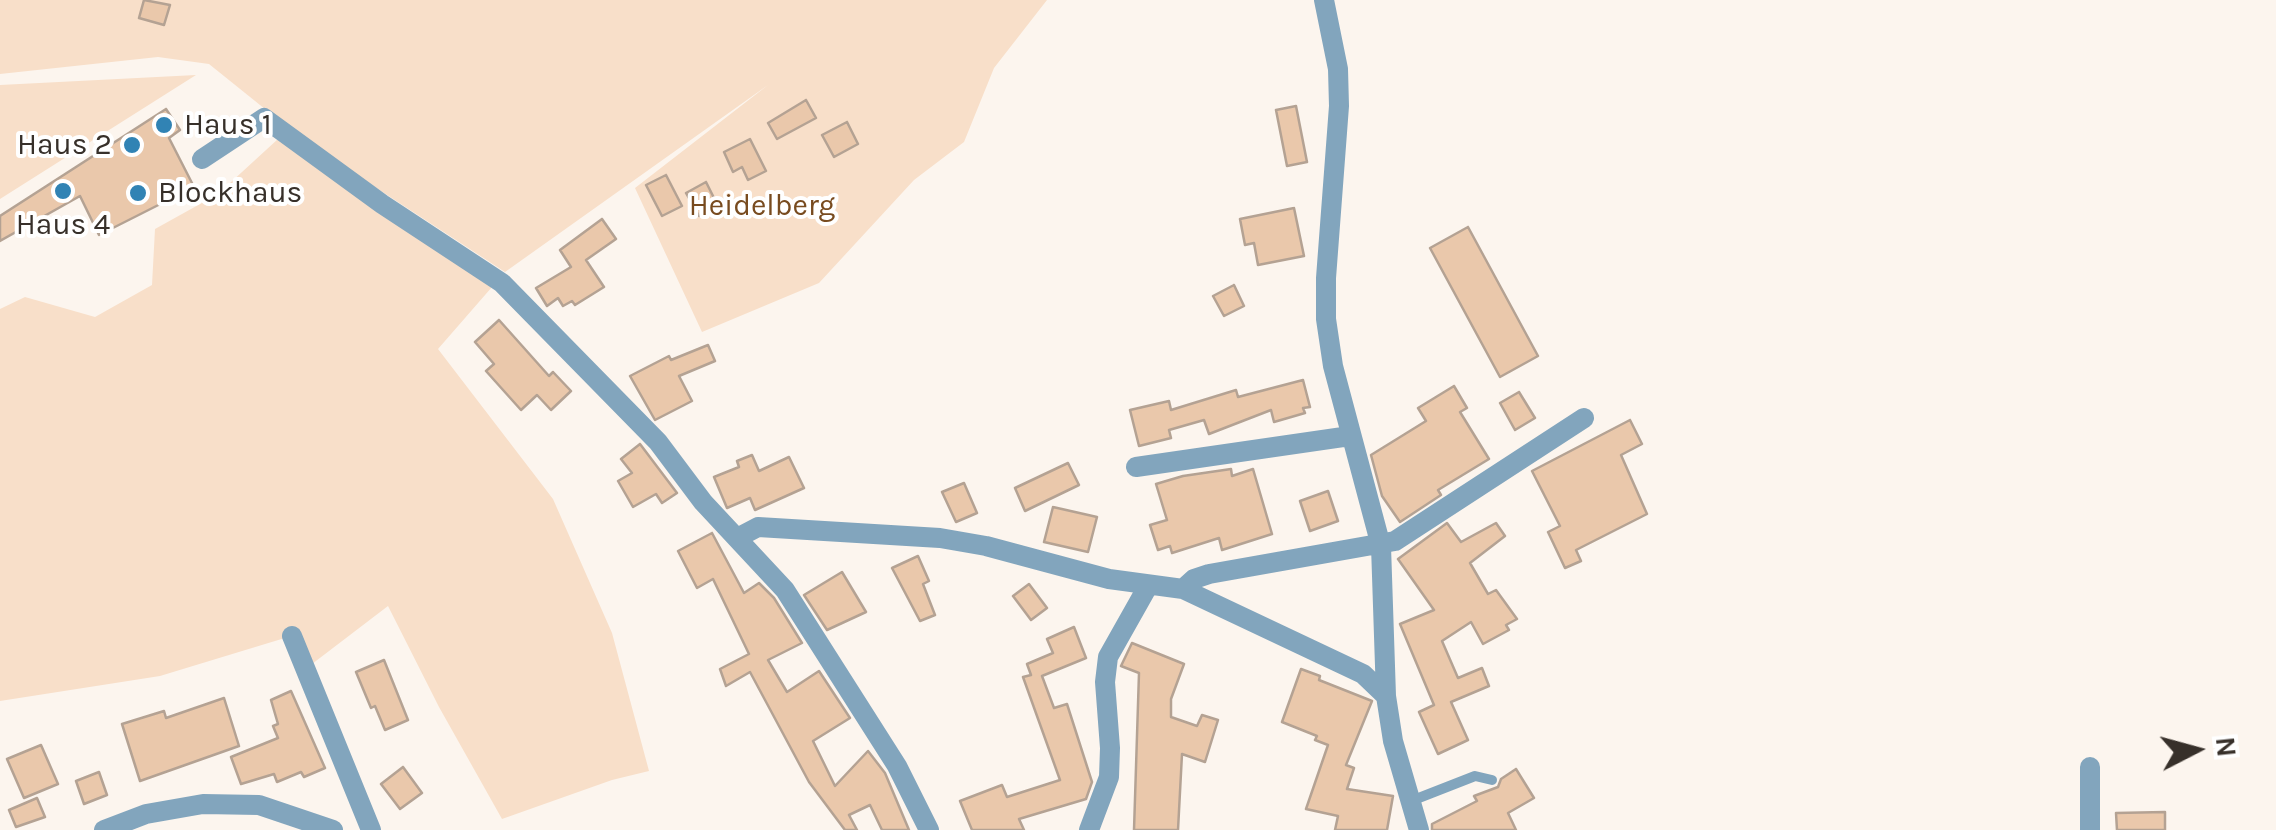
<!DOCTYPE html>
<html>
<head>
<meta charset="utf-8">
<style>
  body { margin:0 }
  #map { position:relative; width:2276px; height:830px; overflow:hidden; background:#fcf5ee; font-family:Karla,sans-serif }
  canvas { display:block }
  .north { position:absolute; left:2146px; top:700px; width:100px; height:100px; -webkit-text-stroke:8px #fff; paint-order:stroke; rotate:84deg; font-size:28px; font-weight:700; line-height:40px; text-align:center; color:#37302a }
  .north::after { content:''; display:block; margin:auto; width:35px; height:45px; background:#37302a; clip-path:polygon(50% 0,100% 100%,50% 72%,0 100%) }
</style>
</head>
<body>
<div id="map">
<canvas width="2276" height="830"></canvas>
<div class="north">N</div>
</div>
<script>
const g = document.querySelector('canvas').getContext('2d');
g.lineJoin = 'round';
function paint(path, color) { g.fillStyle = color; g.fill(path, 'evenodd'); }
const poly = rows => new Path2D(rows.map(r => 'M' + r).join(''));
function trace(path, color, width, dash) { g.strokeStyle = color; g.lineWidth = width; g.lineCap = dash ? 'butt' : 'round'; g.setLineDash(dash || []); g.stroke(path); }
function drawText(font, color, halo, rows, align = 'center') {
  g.font = font + ' Karla,sans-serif'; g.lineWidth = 8; g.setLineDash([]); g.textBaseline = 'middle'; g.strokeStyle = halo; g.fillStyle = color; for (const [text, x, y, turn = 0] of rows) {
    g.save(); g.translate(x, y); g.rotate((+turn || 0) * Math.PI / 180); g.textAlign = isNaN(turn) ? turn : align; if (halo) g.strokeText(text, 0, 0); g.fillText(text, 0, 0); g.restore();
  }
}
const green = poly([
  [0,0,1047,0,994,68,964,142,914,180,819,283,702,332,635,188,768,85,505,272,306,142,209,64,158,57,0,74],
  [196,75,0,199,0,85],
  [278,139,492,287,438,349,553,499,612,633,649,771,612,780,502,819,439,707,388,606,312,664,298,634,160,676,0,701,0,309,25,297,95,317,152,285,155,229,218,194]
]);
const building = poly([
  [144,0,170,5,164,25,139,18,144,0],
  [806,100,816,118,777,139,768,123,806,100],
  [1296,106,1307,162,1287,166,1276,110,1296,106],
  [166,109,180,130,169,138,194,187,99,235,80,196,0,241,0,216,166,109],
  [847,122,858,144,834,157,822,135,847,122],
  [750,139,766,171,748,180,742,167,733,172,724,152,750,139],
  [666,175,682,206,662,216,646,185,666,175],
  [706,182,718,206,699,216,686,193,706,182],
  [1294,208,1304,256,1258,265,1254,243,1245,245,1240,219,1294,208],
  [602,219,616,239,586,260,604,287,575,305,572,301,563,306,558,298,547,306,536,288,571,267,560,250,602,219],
  [1468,227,1538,356,1500,377,1430,248,1468,227],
  [1234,285,1244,306,1224,316,1213,296,1234,285],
  [499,320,549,376,553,372,571,391,551,410,537,395,521,410,486,371,494,364,475,342,499,320],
  [708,345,715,361,679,376,692,401,655,420,630,376,669,356,671,360,708,345],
  [1303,380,1310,407,1303,408,1305,413,1274,422,1271,410,1209,434,1204,420,1169,430,1171,438,1139,446,1130,410,1169,401,1171,410,1236,390,1238,397,1303,380],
  [1454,386,1467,408,1460,412,1489,459,1438,490,1441,495,1400,522,1382,496,1371,455,1426,421,1418,408,1454,386],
  [1519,392,1535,418,1515,430,1500,403,1519,392],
  [1630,420,1642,444,1621,455,1647,514,1576,550,1581,561,1565,568,1548,532,1560,526,1532,471,1630,420],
  [640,444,677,493,662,503,656,494,633,507,618,481,632,473,621,459,640,444],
  [752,455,759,471,789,457,804,488,755,510,750,498,727,508,714,477,739,467,737,461,752,455],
  [1068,463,1079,485,1025,511,1015,488,1068,463],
  [1231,469,1232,476,1253,469,1272,534,1222,550,1219,538,1172,553,1170,546,1158,550,1150,525,1167,520,1156,484,1183,476,1231,469],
  [964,483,977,513,956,522,942,492,964,483],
  [1328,491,1338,521,1310,531,1300,501,1328,491],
  [1053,507,1097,517,1088,552,1044,542,1053,507],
  [1447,523,1461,542,1496,523,1505,536,1470,563,1488,594,1496,590,1517,619,1506,625,1509,630,1483,644,1471,622,1442,641,1458,678,1482,668,1489,686,1451,702,1468,740,1438,754,1419,712,1434,705,1400,624,1434,610,1398,559,1447,523],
  [712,533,744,593,759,583,774,598,802,643,768,660,787,692,819,671,850,718,813,741,835,786,868,751,885,773,909,830,882,830,870,805,849,815,857,830,845,830,809,782,750,672,726,686,720,669,749,654,713,579,697,588,678,551,712,533],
  [918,556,929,581,923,584,935,615,920,621,892,568,918,556],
  [842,572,866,612,827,630,804,595,842,572],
  [1029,584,1047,608,1031,620,1013,596,1029,584],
  [1074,627,1086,658,1042,676,1054,708,1067,704,1092,782,1086,799,1019,819,1024,830,972,830,960,801,1002,785,1007,797,1060,780,1023,677,1031,675,1027,664,1053,653,1047,639,1074,627],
  [1132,643,1184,664,1171,699,1171,717,1197,726,1202,715,1218,720,1205,762,1182,754,1178,830,1134,830,1139,673,1121,666,1132,643],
  [384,660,408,720,385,730,375,706,371,708,356,672,384,660],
  [1301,669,1320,676,1319,680,1372,701,1346,765,1354,768,1347,789,1393,796,1387,830,1335,830,1338,816,1306,809,1328,745,1315,740,1317,736,1282,722,1301,669],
  [291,691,325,768,304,777,301,772,277,782,274,774,241,784,231,757,278,738,273,726,278,724,271,700,291,691],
  [224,698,239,746,140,781,122,724,164,711,166,718,224,698],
  [41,745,58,784,24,798,7,759,41,745],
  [403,767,422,793,400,809,381,784,403,767],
  [1516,769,1534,798,1508,813,1516,830,1432,830,1432,824,1477,801,1474,796,1498,787,1501,779,1516,769],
  [99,772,107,795,84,804,76,781,99,772],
  [37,798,45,817,16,827,9,810,37,798],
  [2165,812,2165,830,2117,830,2116,813,2165,812]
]);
const service = poly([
  [1411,801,1475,776,1492,780]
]);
const minor = poly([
  [1324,0,1338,69,1339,106,1326,278,1326,319,1333,366,1381,546,1386,696,1393,741,1419,830],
  [202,159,264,118,382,204,502,283,658,442,703,502,785,590,897,766,929,830],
  [1136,467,1350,436],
  [737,538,758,527,940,538,986,546,1109,579,1183,589,1363,674,1386,696],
  [1183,589,1194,579,1209,574,1395,541,1584,418],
  [292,636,371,830],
  [2090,767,2090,830],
  [104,830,146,814,203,804,259,805,333,830],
  [1089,830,1109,777,1110,748,1105,682,1108,657,1148,586]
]);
const markers = [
  [164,125,10,"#3183b4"],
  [132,145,10,"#3183b4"],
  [63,191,10,"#3183b4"],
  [138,193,10,"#3183b4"]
];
const poiNames = [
  ["Haus 1",184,125],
  ["Haus 2",112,145,"right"],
  ["Blockhaus",158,193],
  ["Haus 4",63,225,"center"]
];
const parkNames = [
  ["Heidelberg",762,206]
];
paint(green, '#f8dfc9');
paint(building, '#eac8ab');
trace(building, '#b4a293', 2.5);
trace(service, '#82a5bd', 10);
trace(minor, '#82a5bd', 20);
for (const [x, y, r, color] of markers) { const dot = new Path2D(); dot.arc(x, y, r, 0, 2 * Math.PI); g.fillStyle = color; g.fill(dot); trace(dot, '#fff', 4); }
drawText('30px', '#37302a', '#fff', poiNames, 'left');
drawText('30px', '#784b1f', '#fff', parkNames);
</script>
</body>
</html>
